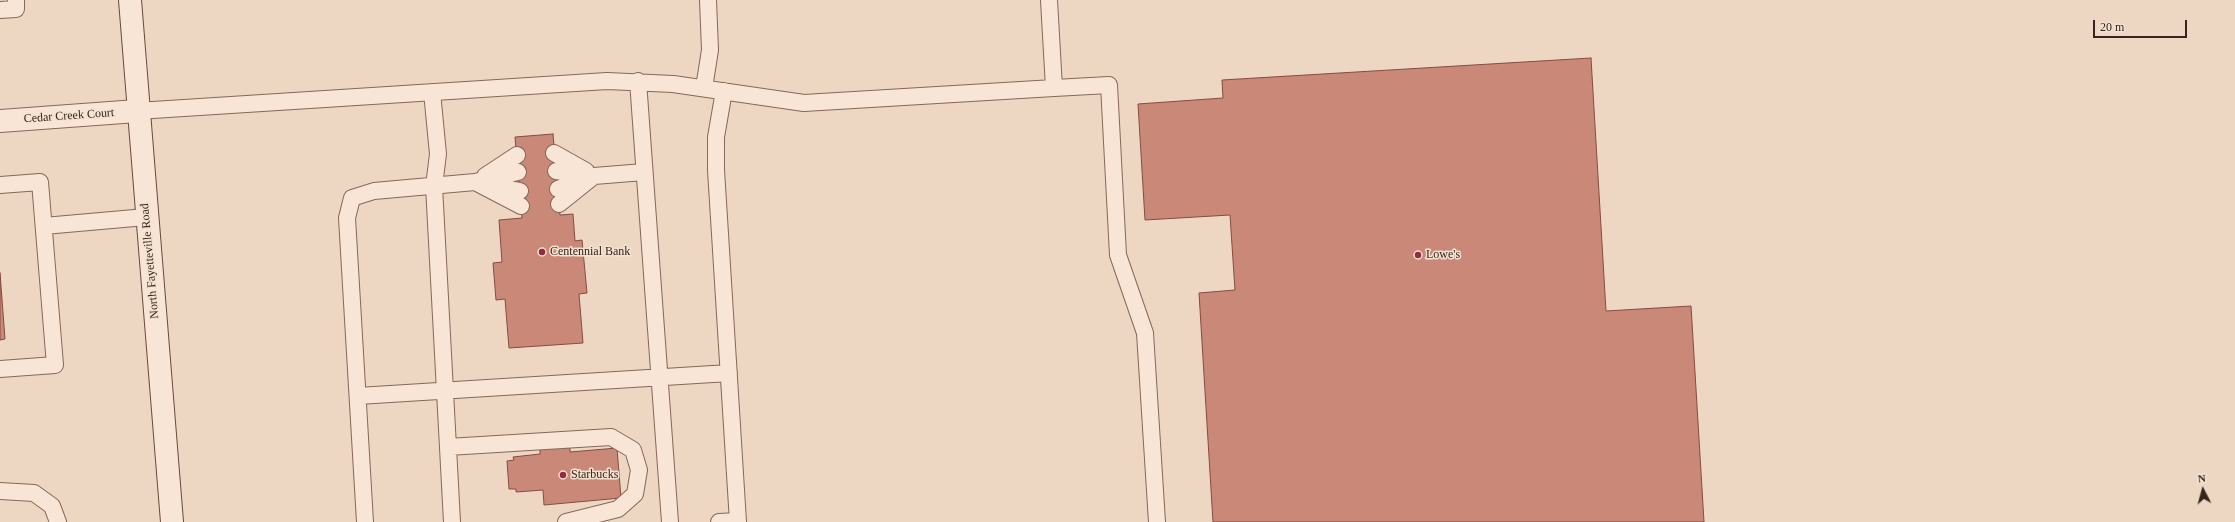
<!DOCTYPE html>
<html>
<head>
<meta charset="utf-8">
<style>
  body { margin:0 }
  #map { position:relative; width:2235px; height:522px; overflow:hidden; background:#edd6c2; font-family:"Times New Roman",serif }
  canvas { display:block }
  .north { position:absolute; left:2183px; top:470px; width:40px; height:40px; -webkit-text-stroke:3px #f4e2d1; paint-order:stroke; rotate:354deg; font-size:11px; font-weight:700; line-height:16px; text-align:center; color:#36241d }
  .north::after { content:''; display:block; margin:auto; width:14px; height:18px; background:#36241d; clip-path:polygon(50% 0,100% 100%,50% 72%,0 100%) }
  .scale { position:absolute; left:2093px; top:20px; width:94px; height:18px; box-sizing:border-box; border:2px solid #36241d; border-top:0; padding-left:5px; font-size:12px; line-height:14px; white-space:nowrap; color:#36241d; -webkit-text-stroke:3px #f4e2d1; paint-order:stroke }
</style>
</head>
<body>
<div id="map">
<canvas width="2235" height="522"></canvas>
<div class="north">N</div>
<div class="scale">20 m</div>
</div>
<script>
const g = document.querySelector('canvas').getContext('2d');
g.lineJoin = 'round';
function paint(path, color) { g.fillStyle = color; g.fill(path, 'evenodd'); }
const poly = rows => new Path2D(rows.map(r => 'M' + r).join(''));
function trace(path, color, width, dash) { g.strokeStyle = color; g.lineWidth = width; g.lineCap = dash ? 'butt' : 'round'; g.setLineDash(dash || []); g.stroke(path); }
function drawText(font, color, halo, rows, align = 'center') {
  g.font = font + ' "Times New Roman",serif'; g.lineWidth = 3; g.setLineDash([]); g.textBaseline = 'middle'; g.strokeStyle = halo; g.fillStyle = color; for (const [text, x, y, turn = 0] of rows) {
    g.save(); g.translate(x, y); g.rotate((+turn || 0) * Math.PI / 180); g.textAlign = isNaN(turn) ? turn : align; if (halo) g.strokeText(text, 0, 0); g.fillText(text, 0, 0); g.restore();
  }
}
const building = poly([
  [1591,58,1606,311,1691,306,1704,522,1213,522,1199,293,1235,290,1230,215,1145,220,1138,104,1223,98,1222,80,1591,58],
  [553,134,560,215,573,214,575,241,582,240,587,293,579,294,583,343,509,348,505,299,496,300,493,263,502,262,499,220,522,218,515,137,553,134],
  [0,273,5,339,0,340,0,273],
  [570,446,570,452,617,448,621,498,544,505,543,490,516,492,516,489,509,489,507,461,514,460,513,457,540,454,540,448,570,446]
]);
const lane = poly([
  [1049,0,1054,88,1109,85,1118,255,1145,333,1157,522],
  [0,10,16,9,16,0],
  [638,81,670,522],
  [704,88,710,50,708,0],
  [724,91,716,137,716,170,738,522],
  [432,92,438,154,434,186,452,522],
  [137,111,607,81,673,84,804,103,1054,88],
  [554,153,586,171],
  [556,171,594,176,644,172],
  [485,176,517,155],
  [475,182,521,206],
  [0,185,40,182,55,365,0,369],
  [494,186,520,191],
  [558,189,581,180],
  [559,204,594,176],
  [44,226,146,217],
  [358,396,729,373],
  [448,447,611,437,633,450,639,470,635,494,618,509,566,522],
  [0,491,34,493,52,506,58,522],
  [365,522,347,218,352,198,374,191,475,182,518,172],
  [719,522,738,521]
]);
const street = poly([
  [0,121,137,111]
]);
const secondary = poly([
  [130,0,172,522]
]);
const markers = [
  [542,252,4,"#932b43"],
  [1418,255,4,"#932b43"],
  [563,475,4,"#932b43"]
];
const streetNames = [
  ["Cedar Creek Court",69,116,-4],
  ["North Fayetteville Road",150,261,-95]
];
const poiNames = [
  ["Centennial Bank",550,252],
  ["Lowe's",1426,255],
  ["Starbucks",571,475]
];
paint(building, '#ca8879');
trace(building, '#844c40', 1);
trace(lane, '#86675a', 18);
trace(street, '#86675a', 24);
trace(secondary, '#67493d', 24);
trace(lane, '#f8e5d5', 16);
trace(street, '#f8e5d5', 22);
trace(secondary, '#f8e5d5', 22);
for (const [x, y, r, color] of markers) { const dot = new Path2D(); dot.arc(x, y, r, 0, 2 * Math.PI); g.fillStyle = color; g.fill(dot); trace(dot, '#f4e2d1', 1.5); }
drawText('12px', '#36241d', '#f4e2d1', streetNames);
drawText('12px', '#36241d', '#f4e2d1', poiNames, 'left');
</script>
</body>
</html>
